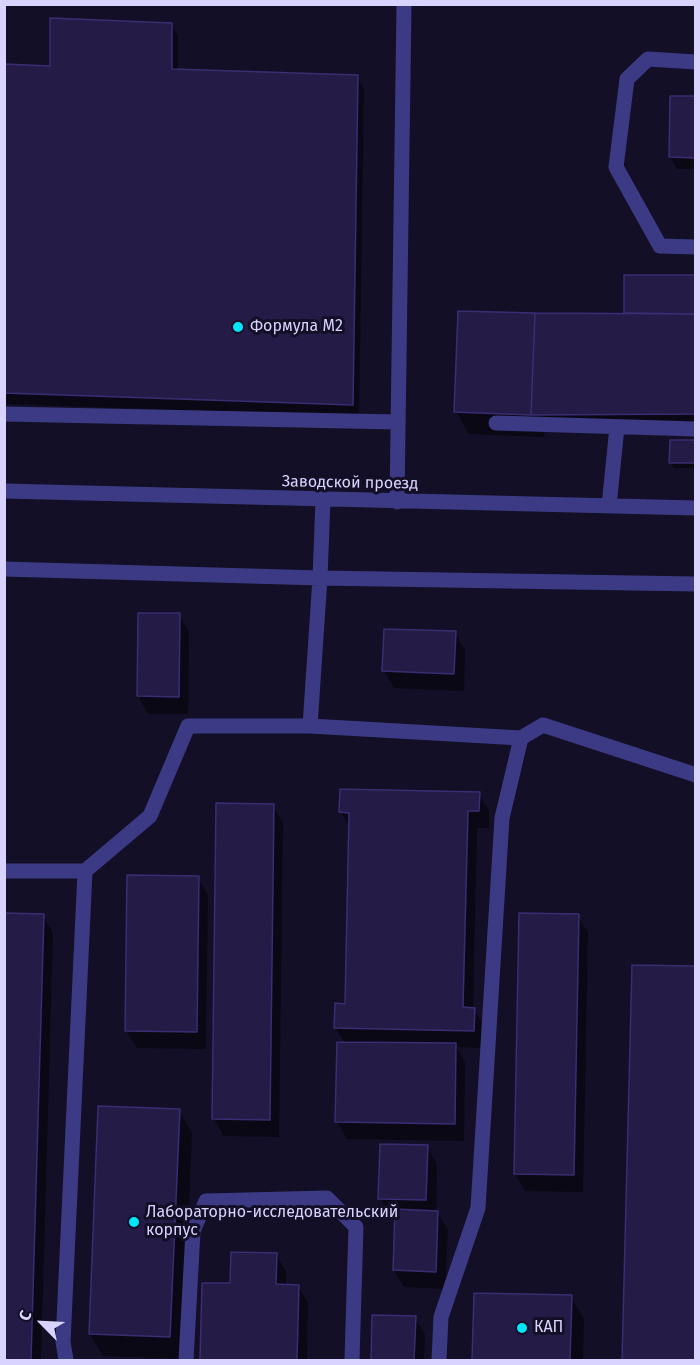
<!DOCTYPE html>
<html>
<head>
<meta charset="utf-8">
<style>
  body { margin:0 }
  #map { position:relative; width:700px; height:1365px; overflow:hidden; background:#130f26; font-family:"Fira Sans",sans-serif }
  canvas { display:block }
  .frame { position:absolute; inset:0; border:6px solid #d9d4ff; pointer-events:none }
  .north { position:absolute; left:12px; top:1293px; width:60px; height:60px; -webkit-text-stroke:4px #130f26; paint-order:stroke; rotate:294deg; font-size:16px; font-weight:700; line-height:24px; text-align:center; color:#d9d4ff }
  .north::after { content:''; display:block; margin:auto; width:21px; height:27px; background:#d9d4ff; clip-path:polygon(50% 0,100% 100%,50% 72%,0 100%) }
</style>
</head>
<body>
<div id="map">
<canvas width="700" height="1365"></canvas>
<div class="frame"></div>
<div class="north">С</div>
</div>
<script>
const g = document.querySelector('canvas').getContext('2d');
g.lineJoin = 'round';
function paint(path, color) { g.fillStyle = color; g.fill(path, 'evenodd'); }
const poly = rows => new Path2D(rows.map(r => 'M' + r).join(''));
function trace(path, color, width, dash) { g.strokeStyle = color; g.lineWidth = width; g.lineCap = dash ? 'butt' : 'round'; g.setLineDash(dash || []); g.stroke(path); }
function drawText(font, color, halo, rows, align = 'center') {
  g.font = font + ' "Fira Sans",sans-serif'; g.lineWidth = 6; g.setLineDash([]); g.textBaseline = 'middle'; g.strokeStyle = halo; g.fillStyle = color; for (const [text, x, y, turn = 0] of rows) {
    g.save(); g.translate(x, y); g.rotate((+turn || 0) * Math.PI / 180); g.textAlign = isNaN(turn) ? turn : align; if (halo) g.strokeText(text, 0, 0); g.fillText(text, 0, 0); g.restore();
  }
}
const shadow = poly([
  [171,24,178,36,178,71,357,77,364,89,359,416,4,404,4,66,51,67],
  [696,98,696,169,677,169,670,157],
  [696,277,696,431,544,432,544,437,469,434,456,412,628,316,626,312],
  [696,441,696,468,674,468,671,463],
  [139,615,179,615,189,632,188,714,148,714,138,696],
  [455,633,465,650,464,691,394,688,384,671],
  [479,794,489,811,489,828,477,828,473,1008,484,1026,483,1048,456,1047,465,1062,464,1141,347,1139,337,1122,345,1043,335,1027,346,1005,351,829,341,812],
  [273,806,283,823,279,1137,224,1136,214,1119],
  [129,877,198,878,208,895,206,1049,137,1048,126,1031],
  [4,914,43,916,53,933,41,1360,4,1360],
  [578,916,588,933,583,1192,525,1191,515,1174],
  [634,966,696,968,696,1360,624,1360],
  [179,1110,192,1133,183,1359,103,1356,90,1334],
  [427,1147,437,1164,436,1213,438,1213,448,1230,445,1289,404,1287,394,1270,396,1216,390,1216,380,1198],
  [276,1254,286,1272,286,1286,298,1286,308,1303,307,1360,202,1360,203,1284,231,1285],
  [476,1295,571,1297,584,1319,583,1360,474,1360],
  [373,1316,415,1318,425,1335,424,1360,372,1360]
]);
const building = poly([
  [50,18,172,23,172,69,358,75,353,405,4,393,4,64,50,66,50,18],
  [670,96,696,96,696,158,669,157,670,96],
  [624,275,696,275,696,314,624,313,624,275],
  [458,311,535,313,531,415,454,412,458,311],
  [535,313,696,314,696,414,531,415,535,313],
  [670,440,696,440,696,463,669,463,670,440],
  [138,613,180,613,179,697,137,696,138,613],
  [384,629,456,631,454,674,382,671,384,629],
  [340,789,480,792,479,811,468,811,463,1007,475,1008,474,1031,334,1028,335,1003,345,1004,349,813,339,812,340,789],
  [216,803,274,804,270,1120,212,1119,216,803],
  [127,875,199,876,197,1032,125,1031,127,875],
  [4,913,44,914,31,1360,4,1360,4,913],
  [519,913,579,914,574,1175,514,1174,519,913],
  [632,965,696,966,696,1360,622,1360,632,965],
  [337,1042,456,1043,455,1124,335,1122,337,1042],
  [98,1106,180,1109,170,1337,89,1334,98,1106],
  [380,1144,428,1145,426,1200,378,1199,380,1144],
  [395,1209,438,1211,436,1272,393,1270,395,1209],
  [231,1252,277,1253,276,1284,299,1285,297,1360,200,1360,202,1283,230,1283,231,1252],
  [474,1293,572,1295,570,1360,472,1360,474,1293],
  [372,1315,416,1316,414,1360,371,1360,372,1315]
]);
const minor = poly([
  [696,62,648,59,627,79,616,167,660,246,696,247],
  [4,414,397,422],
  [496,423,696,429],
  [4,491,696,508],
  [397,502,404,4],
  [609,506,617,427],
  [4,569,320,578,696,584],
  [310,726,320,578,323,500],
  [4,871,85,871],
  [66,1360,63,1342,85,871,150,816,188,726,310,726,521,738],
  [186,1360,193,1231,206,1201,327,1198,356,1227,352,1360],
  [439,1360,441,1317,478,1208,502,818,521,738,543,725,696,775]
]);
const markers = [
  [238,327,6,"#00e5ff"],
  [134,1222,6,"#00e5ff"],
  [522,1328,6,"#00e5ff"]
];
const poiNames = [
  ["Формула М2",250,327],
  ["Лабораторно-исследовательский",146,1213],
  ["корпус",146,1231],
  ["КАП",534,1328]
];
const streetNames = [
  ["Заводской проезд",350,483,1]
];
paint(shadow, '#0007');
paint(building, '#241b47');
trace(building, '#3b2d73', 1.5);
trace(minor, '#3d3a85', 15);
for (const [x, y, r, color] of markers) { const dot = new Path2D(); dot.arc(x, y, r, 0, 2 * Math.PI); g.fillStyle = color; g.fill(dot); trace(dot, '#130f26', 2); }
drawText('16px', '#d9d4ff', '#130f26', poiNames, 'left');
drawText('16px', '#d9d4ff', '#130f26', streetNames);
</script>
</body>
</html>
